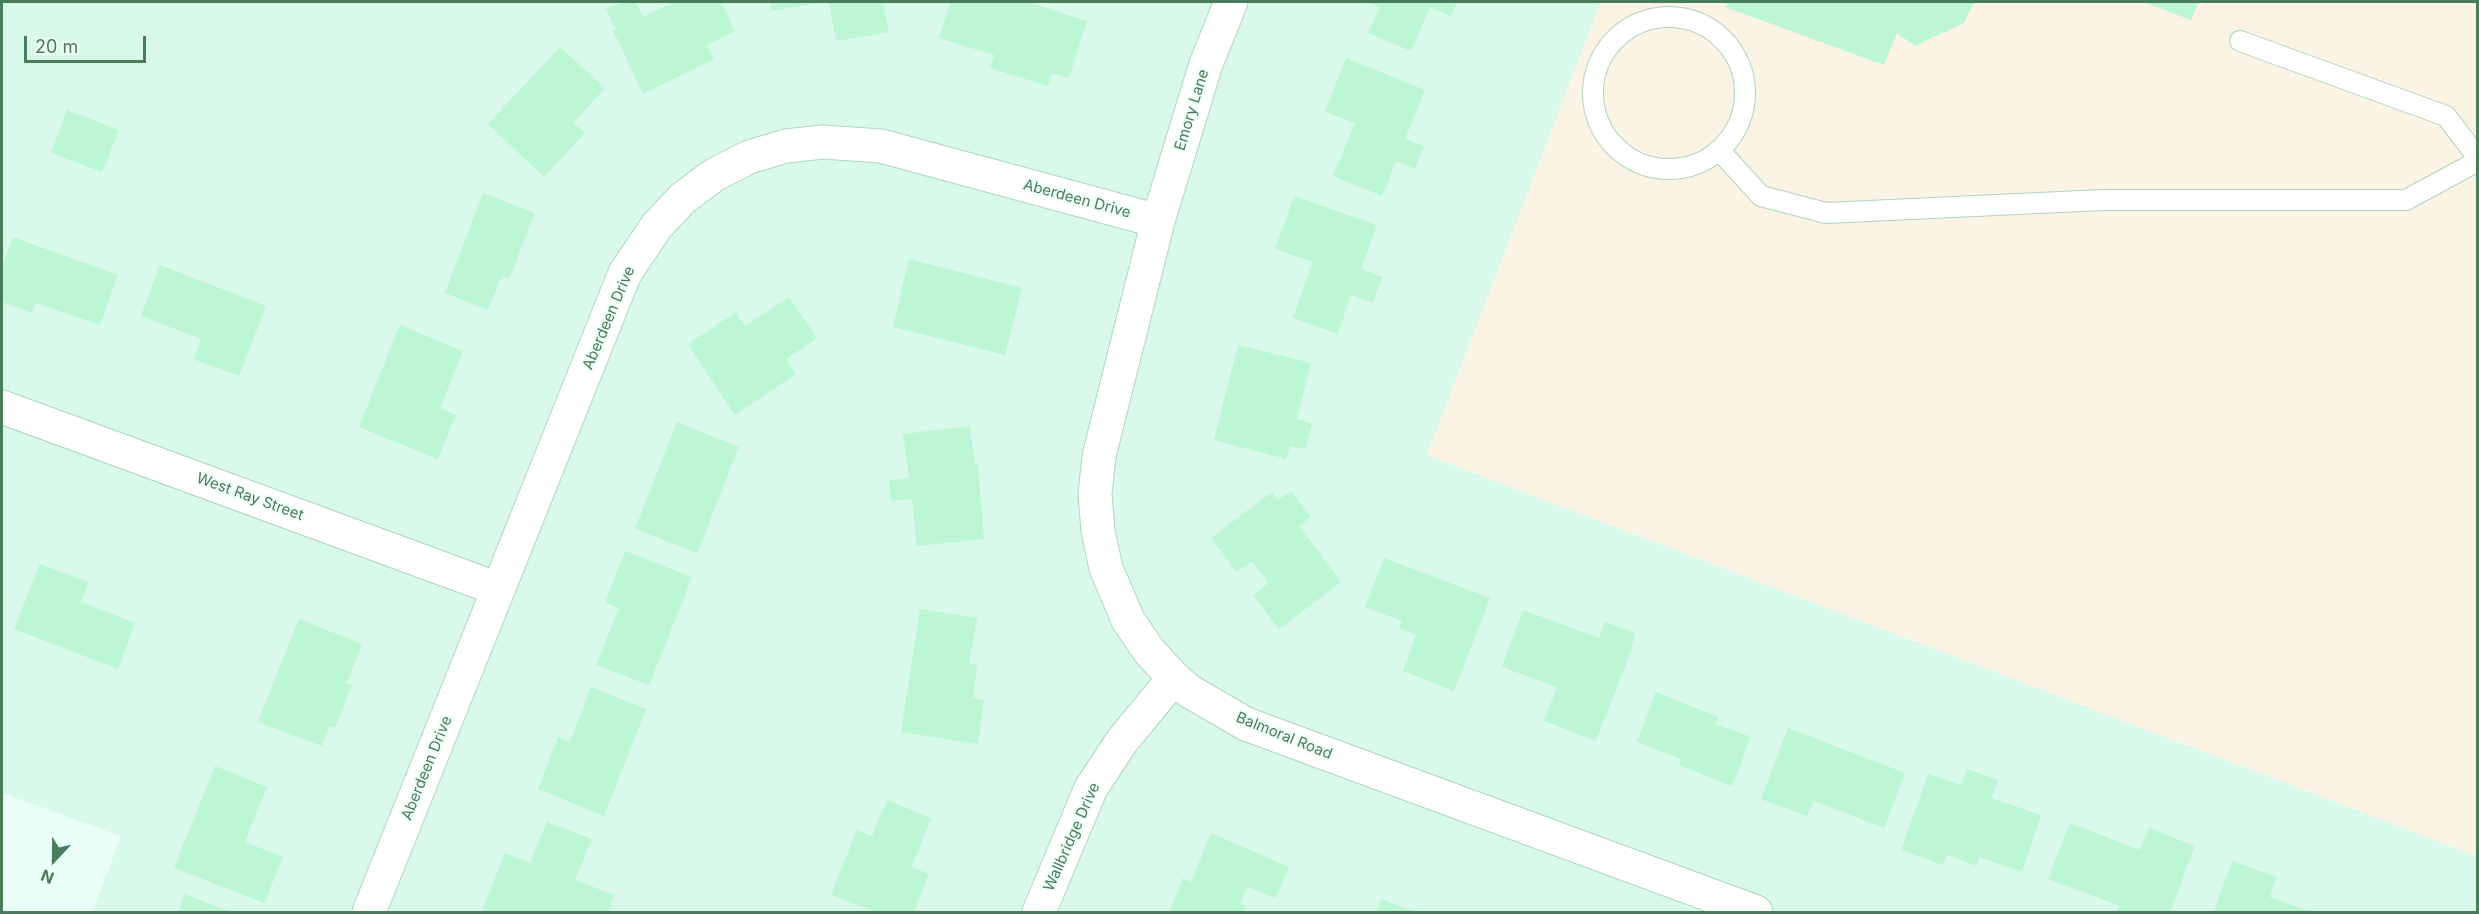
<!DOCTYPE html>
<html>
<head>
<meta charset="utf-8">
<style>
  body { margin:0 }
  #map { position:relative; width:2479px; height:914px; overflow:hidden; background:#e8fef6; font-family:Inter,sans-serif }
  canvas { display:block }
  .frame { position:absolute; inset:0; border:3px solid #497c5b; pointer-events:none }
  .north { position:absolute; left:24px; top:830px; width:60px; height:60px; -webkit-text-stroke:4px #f0fff9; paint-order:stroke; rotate:202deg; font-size:16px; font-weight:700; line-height:24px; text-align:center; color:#497c5b }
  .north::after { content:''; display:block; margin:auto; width:21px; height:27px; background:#497c5b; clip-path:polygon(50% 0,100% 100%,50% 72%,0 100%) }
  .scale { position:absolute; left:24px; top:36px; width:122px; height:27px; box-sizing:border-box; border:3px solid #497c5b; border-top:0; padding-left:8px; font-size:18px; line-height:21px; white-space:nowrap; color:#497c5b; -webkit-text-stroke:4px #f0fff9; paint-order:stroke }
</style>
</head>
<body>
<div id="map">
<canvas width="2479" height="914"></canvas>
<div class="frame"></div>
<div class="north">N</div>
<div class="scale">20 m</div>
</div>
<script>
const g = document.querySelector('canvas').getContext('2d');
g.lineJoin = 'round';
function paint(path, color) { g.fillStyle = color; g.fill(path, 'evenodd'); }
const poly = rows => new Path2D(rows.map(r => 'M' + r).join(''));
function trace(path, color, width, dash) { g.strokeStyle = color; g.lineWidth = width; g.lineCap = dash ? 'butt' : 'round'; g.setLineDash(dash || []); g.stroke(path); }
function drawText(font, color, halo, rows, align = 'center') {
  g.font = font + ' Inter,sans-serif'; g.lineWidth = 5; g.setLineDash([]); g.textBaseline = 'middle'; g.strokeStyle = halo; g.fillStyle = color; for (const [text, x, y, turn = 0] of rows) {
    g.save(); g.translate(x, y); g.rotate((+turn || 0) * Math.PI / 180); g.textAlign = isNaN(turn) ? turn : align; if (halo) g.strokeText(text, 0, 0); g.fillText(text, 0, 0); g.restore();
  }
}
const residential = poly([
  [2,2,1601,2,1427,455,2477,856,2477,912,92,912,121,836,2,793]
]);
const education = poly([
  [1601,2,2477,2,2477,856,1427,455]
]);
const building = poly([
  [623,2,636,2,643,17,674,2,721,2,735,31,707,45,714,59,643,94,613,30,616,29,606,9],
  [771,2,817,2,817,3,772,11],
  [829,2,883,2,889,32,836,41],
  [950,2,1027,2,1087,21,1069,78,1052,73,1048,86,990,68,994,55,939,38],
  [1365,2,1457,2,1451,16,1430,7,1411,51,1368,33,1380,7],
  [1728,2,1974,2,1964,23,1915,46,1897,33,1884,65,1725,7],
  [2144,2,2199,2,2191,20],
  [560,47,605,88,573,123,585,133,544,177,488,124],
  [1346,58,1425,90,1405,139,1424,146,1415,169,1396,161,1382,196,1333,176,1355,123,1325,112],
  [67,110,119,130,102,172,51,153],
  [483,193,535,213,509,279,502,276,488,310,445,293],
  [1294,196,1377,225,1361,269,1382,277,1373,303,1351,295,1338,334,1293,318,1313,262,1275,249],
  [13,237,118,275,100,325,36,303,32,313,2,302,2,268],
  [909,259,1022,288,1005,355,893,327],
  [160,265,266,306,239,376,193,359,201,339,141,316],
  [789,297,817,338,786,359,796,374,735,415,688,344,736,312,745,326],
  [400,325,463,351,440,408,456,415,438,459,359,427],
  [1238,345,1311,363,1297,419,1312,424,1306,449,1290,446,1286,459,1214,440],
  [677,422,739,447,697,553,635,529],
  [970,426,975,464,978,464,984,539,917,546,912,499,891,501,889,480,909,478,903,434],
  [1291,491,1311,517,1299,526,1341,582,1279,629,1253,595,1269,583,1252,561,1237,572,1211,538,1272,492,1278,500],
  [625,551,692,577,649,685,596,665,619,608,605,603],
  [1384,558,1490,598,1454,691,1403,671,1416,635,1399,628,1402,621,1365,607],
  [40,564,88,582,81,602,135,623,118,669,14,629],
  [920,609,977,618,969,664,977,665,973,698,984,700,978,744,901,732],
  [1523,610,1599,638,1605,622,1635,633,1631,651,1596,741,1544,721,1557,687,1502,667],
  [299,619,362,644,347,683,352,685,335,728,329,726,322,746,258,722],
  [591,687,646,709,604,816,538,789,558,737,570,742],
  [1656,692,1718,717,1715,724,1751,737,1732,786,1679,765,1681,759,1637,742],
  [1788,728,1905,773,1884,828,1814,801,1807,816,1761,799],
  [215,766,267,787,245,842,283,857,264,903,174,868],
  [1967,769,1998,780,1991,798,2041,815,2022,872,1979,857,1977,866,1947,855,1943,865,1901,850,1928,774,1961,785],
  [887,800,931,818,912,867,929,874,914,912,877,912,831,895,857,830,872,836],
  [547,822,592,839,575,880,614,895,608,912,482,911,505,853,530,863],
  [2070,823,2140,850,2149,828,2195,846,2170,912,2117,912,2120,906,2048,879],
  [1211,833,1289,867,1276,898,1248,887,1240,903,1246,906,1243,912,1169,912,1183,878,1191,882],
  [2232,861,2277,877,2270,897,2311,912,2214,912],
  [185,894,231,912,178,912],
  [1381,899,1417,912,1376,912]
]);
const lane = poly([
  '1593 93a76 76 0 1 1 152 0a76 76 0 1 1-152 0Z',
  [2240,41,2446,116,2478,158],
  [1719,150,1761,196,1826,213,2103,200,2406,200,2478,161]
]);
const street = poly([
  [1231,2,1206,64,1158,221,1099,456,1095,494,1098,531,1106,568,1128,620,1149,651,1174,678,1189,691,1246,724,1756,912],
  [2,407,498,589],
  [369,912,625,273,656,227,682,199,714,175,749,157,786,146,823,142,881,146,1158,221],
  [1039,912,1091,788,1122,741,1174,678]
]);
const streetNames = [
  ["Emory Lane",1192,110,-73],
  ["Aberdeen Drive",1077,199,15],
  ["Aberdeen Drive",609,318,-67],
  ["West Ray Street",250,497,20],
  ["Balmoral Road",1284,736,22],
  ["Aberdeen Drive",427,768,-68],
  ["Wallbridge Drive",1072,837,-66]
];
paint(residential, '#d9f9eb');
paint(education, '#fbf3e4');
paint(building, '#bdf6d4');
trace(lane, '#afd5bf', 22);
trace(street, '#afd5bf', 35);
trace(lane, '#fff', 20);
trace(street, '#fff', 33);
drawText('15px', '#497c5b', '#f0fff9', streetNames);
</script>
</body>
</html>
